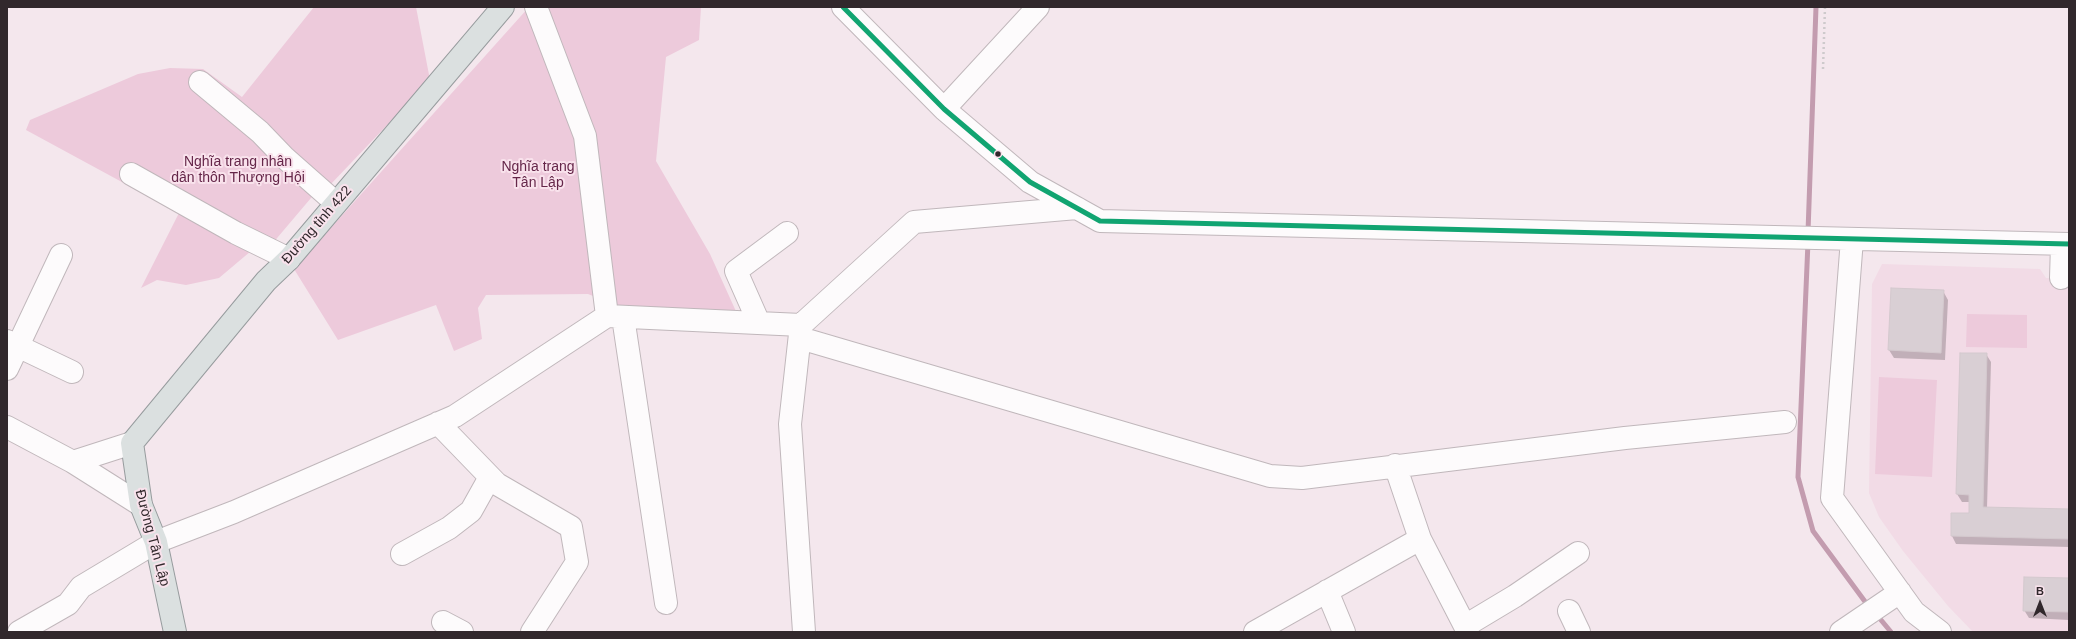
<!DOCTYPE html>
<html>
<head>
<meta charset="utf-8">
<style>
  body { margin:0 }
  #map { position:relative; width:2076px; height:639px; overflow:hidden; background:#f4e7ed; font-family:Arial,sans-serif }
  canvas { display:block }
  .frame { position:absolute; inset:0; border:8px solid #31282c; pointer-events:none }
  .north { position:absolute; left:2020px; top:583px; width:40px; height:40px; -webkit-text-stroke:3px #f9e2ec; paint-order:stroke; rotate:0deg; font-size:11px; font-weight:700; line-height:16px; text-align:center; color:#31282c }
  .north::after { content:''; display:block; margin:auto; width:14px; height:18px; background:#31282c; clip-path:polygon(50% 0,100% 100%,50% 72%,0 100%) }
</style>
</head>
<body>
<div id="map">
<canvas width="2076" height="639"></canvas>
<div class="frame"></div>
<div class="north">B</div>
</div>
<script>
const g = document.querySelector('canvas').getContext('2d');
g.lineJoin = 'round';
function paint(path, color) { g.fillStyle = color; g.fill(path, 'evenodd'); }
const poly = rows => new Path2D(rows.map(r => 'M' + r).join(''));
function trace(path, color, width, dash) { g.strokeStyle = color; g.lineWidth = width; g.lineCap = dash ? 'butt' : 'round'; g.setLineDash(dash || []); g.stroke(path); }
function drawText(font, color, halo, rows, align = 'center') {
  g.font = font + ' Arial,sans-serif'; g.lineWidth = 4; g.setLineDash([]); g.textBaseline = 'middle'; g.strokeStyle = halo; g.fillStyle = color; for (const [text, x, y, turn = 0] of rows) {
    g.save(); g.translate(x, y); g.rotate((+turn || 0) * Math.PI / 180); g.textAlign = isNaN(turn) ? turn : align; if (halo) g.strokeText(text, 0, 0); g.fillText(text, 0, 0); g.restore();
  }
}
const built = poly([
  [1882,264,2040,269,2046,278,2069,279,2069,632,1973,632,1948,606,1903,551,1879,517,1869,493,1872,284]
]);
const green = poly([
  [314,7,416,7,430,80,330,185,322,185,261,257,251,251,219,278,186,285,157,280,141,288,179,213,26,130,30,120,138,74,170,68,203,69,242,97],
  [529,7,701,7,699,40,666,57,656,161,710,254,739,318,636,313,588,294,486,295,478,308,482,339,454,351,436,305,338,340,294,269],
  [1967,314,2027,315,2027,348,1966,347],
  [1879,377,1937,380,1932,477,1875,474]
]);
const shadow = poly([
  [1943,291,1948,300,1945,360,1894,358,1889,350],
  [1961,354,1986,354,1991,362,1987,508,2069,510,2069,547,1956,544,1952,536,1970,514,1970,502,1962,502,1957,494],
  [2069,579,2069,620,2029,618,2024,610]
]);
const stream = poly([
  [1808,232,1816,7],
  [1808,242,1798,477,1813,531,1869,607],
  [1876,614,1891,632]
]);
const building = poly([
  [1891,288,1944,290,1941,353,1888,350,1891,288],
  [1960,353,1987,353,1983,507,2069,509,2069,539,1951,536,1951,513,1969,513,1969,495,1956,494,1960,353],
  [2024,577,2069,578,2069,612,2023,611,2024,577]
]);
const path = poly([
  [1823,69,1825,7]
]);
const minor = poly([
  [536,7,585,136,607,316],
  [843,7,944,109,1030,182,1100,221,2069,244],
  [200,82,260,132,285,158,336,203],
  [944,109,1038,7],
  [131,174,236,233,289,259],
  [1852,239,1832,498,1914,612,1940,632],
  [2061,278,2062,244],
  [623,317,666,603],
  [759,323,736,271,787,233],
  [801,325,790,424,804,632],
  [800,338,1270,476,1302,478,1625,438,1785,422],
  [7,341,72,372],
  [7,369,61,255],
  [438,423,497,484,571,527,577,562,532,632],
  [7,427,73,462,141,505],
  [73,462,132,443],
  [1395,465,1420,539,1468,632],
  [402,554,449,528,471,511,490,477],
  [1327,591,1344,632],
  [1569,611,1579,632],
  [443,622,462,632],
  [1465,626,1515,596,1578,553],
  [19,632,68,604,81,587,156,542,234,512,455,416,607,316,801,325,914,222,1077,208],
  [1255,632,1420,539],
  [1841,632,1900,592]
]);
const major = poly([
  [175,632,156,542,141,505,132,443,266,281,289,259,503,7]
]);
const bus1 = poly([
  [843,7,944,109,1030,182,1100,221,2069,244]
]);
const markers = [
  [998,154,3.5,"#31282c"]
];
const parkNames = [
  ["Nghĩa trang nhân",238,162],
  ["dân thôn Thượng Hội",238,178],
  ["Nghĩa trang",538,167],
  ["Tân Lập",538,183]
];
const streetNames = [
  ["Đường tỉnh 422",317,225,-49],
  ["Đường Tân Lập",152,538,75]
];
paint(built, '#f2dbe6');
paint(green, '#edcadb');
paint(shadow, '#0003');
trace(stream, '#c39caf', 5);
paint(building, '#d9cfd4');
trace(building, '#d4c9ce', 1);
trace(minor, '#c0b7bb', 24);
trace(major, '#979c9e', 24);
trace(path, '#cecacc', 2.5, [2, 3]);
trace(minor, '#fdfbfc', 22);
trace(major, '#dbe0e0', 22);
trace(bus1, '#11a471', 5);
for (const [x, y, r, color] of markers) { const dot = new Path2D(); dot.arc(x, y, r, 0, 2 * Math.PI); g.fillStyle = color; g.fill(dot); trace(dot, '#f9e2ec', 1.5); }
drawText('14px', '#652649', '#f9e2ec', parkNames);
drawText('14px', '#31282c', '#f9e2ec', streetNames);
</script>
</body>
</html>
